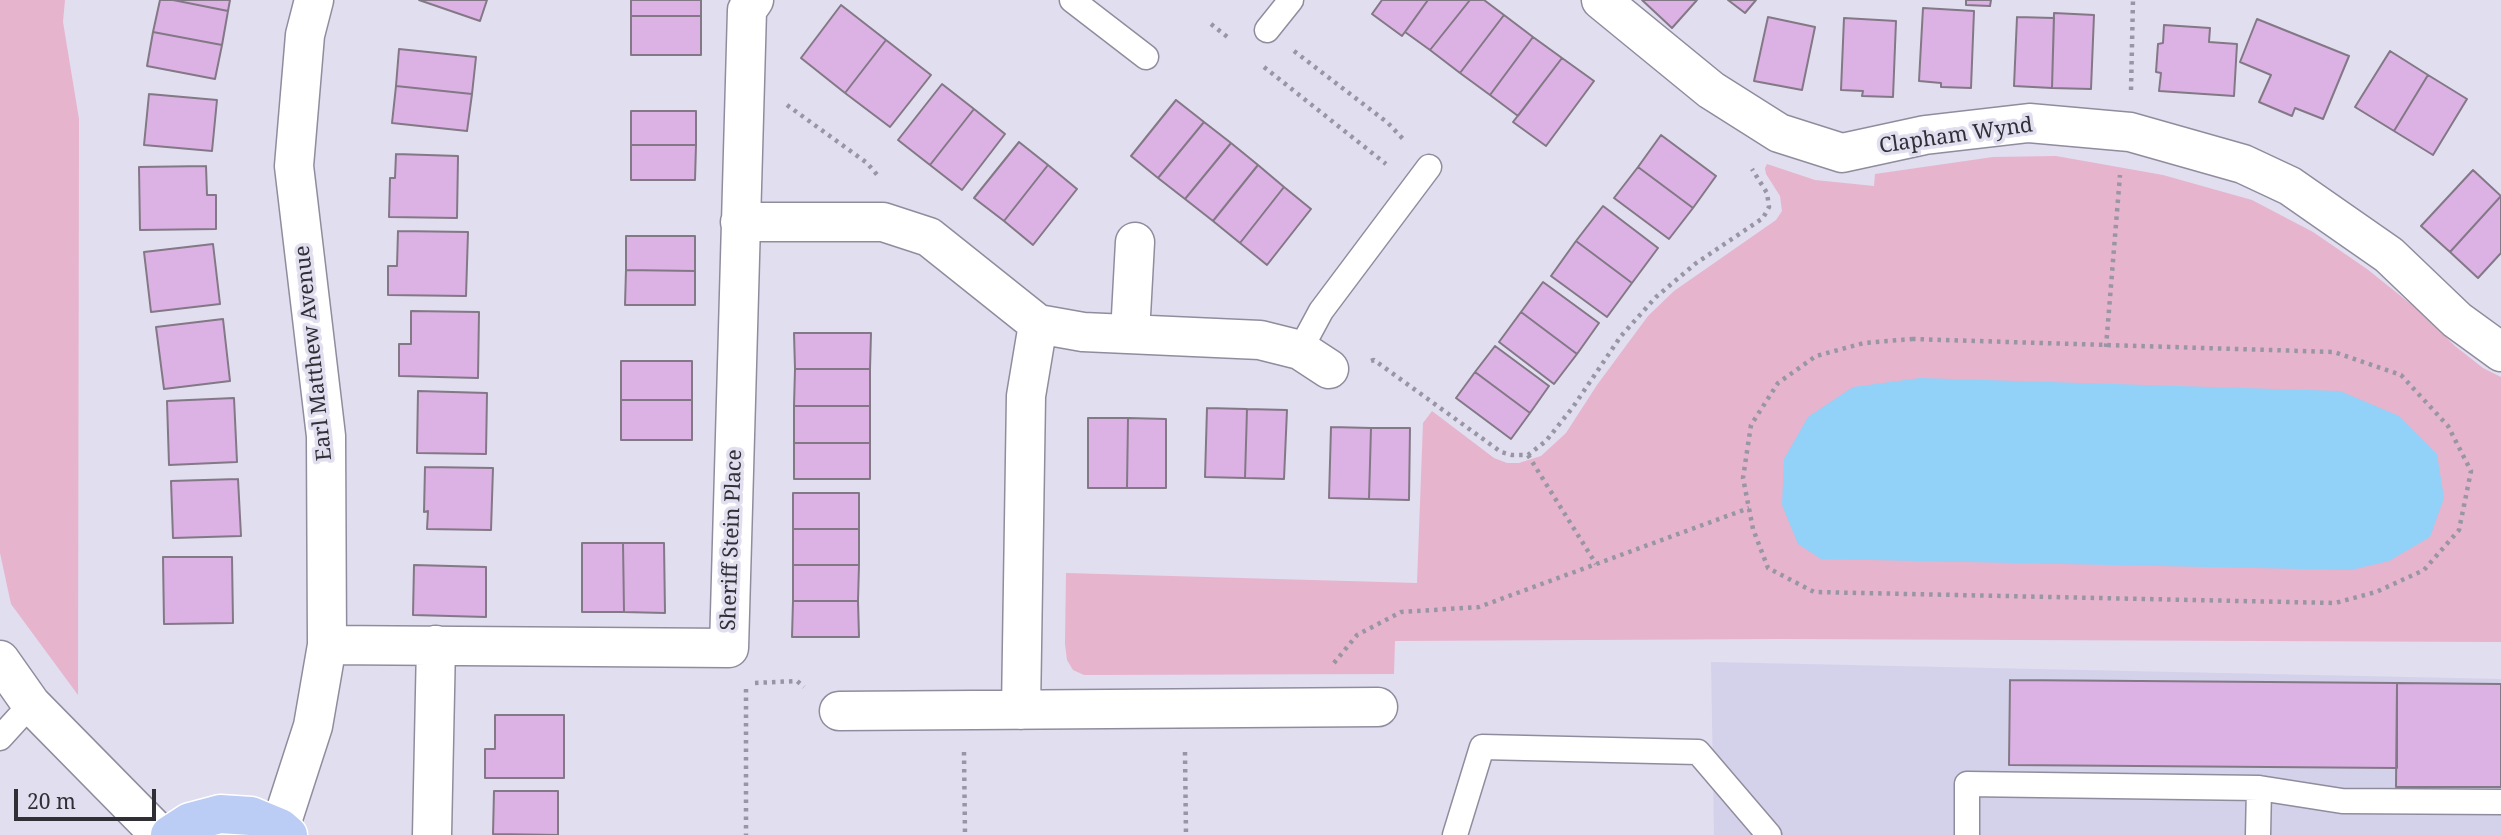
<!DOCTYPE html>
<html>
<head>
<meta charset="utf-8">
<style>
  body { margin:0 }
  #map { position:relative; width:2501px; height:835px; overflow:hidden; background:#e1def0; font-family:"Noto Serif",serif }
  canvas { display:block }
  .scale { position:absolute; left:14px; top:789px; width:142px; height:32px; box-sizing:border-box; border:4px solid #302f36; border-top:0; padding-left:9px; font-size:21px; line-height:24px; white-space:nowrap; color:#302f36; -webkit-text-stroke:5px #e1def0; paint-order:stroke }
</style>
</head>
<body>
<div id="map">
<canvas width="2501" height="835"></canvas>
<div class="scale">20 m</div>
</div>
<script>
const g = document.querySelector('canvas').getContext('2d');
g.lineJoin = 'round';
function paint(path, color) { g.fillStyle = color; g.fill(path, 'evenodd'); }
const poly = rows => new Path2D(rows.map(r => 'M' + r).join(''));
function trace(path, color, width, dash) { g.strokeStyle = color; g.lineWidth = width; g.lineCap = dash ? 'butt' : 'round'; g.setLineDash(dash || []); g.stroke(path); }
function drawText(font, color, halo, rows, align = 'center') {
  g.font = font + ' "Noto Serif",serif'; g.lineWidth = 7; g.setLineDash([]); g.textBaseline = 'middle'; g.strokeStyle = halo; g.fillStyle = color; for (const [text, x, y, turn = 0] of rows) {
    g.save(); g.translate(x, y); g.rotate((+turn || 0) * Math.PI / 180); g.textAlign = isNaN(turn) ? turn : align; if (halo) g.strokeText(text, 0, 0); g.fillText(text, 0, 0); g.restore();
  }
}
const built = poly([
  [1711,662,2501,679,2501,835,1714,835]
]);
const green = poly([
  [0,0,65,0,63,22,79,119,78,695,11,604,0,553],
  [2056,156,2163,175,2252,200,2313,232,2367,269,2417,309,2455,346,2483,368,2501,377,2501,642,1781,639,1395,641,1394,674,1084,675,1073,670,1067,660,1065,644,1066,573,1417,583,1423,423,1432,411,1494,458,1507,463,1519,463,1541,456,1566,433,1597,385,1648,316,1674,291,1776,220,1782,211,1780,196,1766,174,1765,168,1767,164,1815,180,1874,186,1875,174,1993,157]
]);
const water = poly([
  [1920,378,2340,391,2399,416,2437,454,2444,498,2430,537,2389,561,2351,570,1821,559,1798,544,1782,505,1784,459,1808,417,1853,387]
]);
const building = poly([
  [160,0,173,0,228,11,222,45,153,32,160,0],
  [173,0,230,0,228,11,173,0],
  [419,0,487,0,480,21,419,0],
  [631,0,701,0,701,16,631,16,631,0],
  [1382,0,1428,0,1402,36,1372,14,1382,0],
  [1428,0,1470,0,1430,50,1405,32,1428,0],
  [1470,0,1484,0,1504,15,1460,73,1430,50,1470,0],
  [1642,0,1697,0,1672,28,1642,0],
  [1728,0,1756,0,1745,13,1728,0],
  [1966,0,1991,0,1990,6,1966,5,1966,0],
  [841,5,886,40,845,93,801,58,841,5],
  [1923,8,1974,11,1971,88,1941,87,1941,83,1919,81,1923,8],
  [2054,13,2094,15,2091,89,2052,88,2054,13],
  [1504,15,1533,37,1490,95,1460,73,1504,15],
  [631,16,701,16,701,55,631,55,631,16],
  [1768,17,1815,27,1802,90,1754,81,1768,17],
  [2017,17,2054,18,2052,88,2014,86,2017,17],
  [1844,18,1896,21,1893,97,1862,96,1863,91,1841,90,1844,18],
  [2257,19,2349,56,2323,119,2295,108,2292,116,2259,102,2271,75,2240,62,2257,19],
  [2164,25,2210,28,2209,42,2237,44,2234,96,2159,91,2161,73,2156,72,2158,44,2163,43,2164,25],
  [153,32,222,45,215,79,147,66,153,32],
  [1533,37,1562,58,1518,116,1490,95,1533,37],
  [886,40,931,75,890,127,845,93,886,40],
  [399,49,476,57,472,94,396,86,399,49],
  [2390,51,2428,75,2394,131,2355,107,2390,51],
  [1562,58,1594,81,1546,146,1513,122,1562,58],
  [2428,75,2467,99,2433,155,2394,131,2428,75],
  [942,84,974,109,930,165,898,140,942,84],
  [396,86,472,94,467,131,392,123,396,86],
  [149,94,217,100,212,151,144,145,149,94],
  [1176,100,1204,122,1158,178,1131,156,1176,100],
  [974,109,1005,134,962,190,930,165,974,109],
  [631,111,696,111,696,145,631,145,631,111],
  [1204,122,1231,143,1185,199,1158,178,1204,122],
  [1661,135,1716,176,1693,208,1638,167,1661,135],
  [1019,142,1048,165,1004,221,974,198,1019,142],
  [1231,143,1258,165,1213,221,1185,199,1231,143],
  [631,145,696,145,695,180,631,180,631,145],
  [396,154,458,156,457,218,389,217,390,178,395,178,396,154],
  [1048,165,1077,189,1033,245,1004,221,1048,165],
  [1258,165,1284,187,1240,243,1213,221,1258,165],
  [206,166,207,195,216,195,216,229,140,230,139,167,206,166],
  [1638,167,1693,208,1669,239,1614,198,1638,167],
  [2473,170,2501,196,2450,252,2421,226,2473,170],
  [1284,187,1311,209,1267,265,1240,243,1284,187],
  [2501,196,2501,253,2478,278,2450,252,2501,196],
  [1603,206,1658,248,1632,283,1576,241,1603,206],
  [398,231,468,232,466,296,388,295,388,266,397,266,398,231],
  [626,236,695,236,695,271,626,270,626,236],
  [1576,241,1632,283,1607,317,1551,276,1576,241],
  [213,244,220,304,151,312,144,252,213,244],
  [626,270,695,271,695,305,625,305,626,270],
  [1543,282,1599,323,1577,354,1521,312,1543,282],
  [411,311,479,312,478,378,399,376,399,344,411,344,411,311],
  [1521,312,1577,354,1554,384,1499,342,1521,312],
  [223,319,230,381,164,389,156,327,223,319],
  [794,333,871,333,870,369,795,369,794,333],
  [1495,346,1549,386,1530,413,1475,372,1495,346],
  [621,361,692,361,692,400,621,400,621,361],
  [795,369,870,369,870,406,794,406,795,369],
  [1475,372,1530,413,1511,439,1456,398,1475,372],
  [418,391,487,393,486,454,417,453,418,391],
  [234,398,237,462,169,465,167,401,234,398],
  [621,400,692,400,692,440,621,440,621,400],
  [794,406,870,406,870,443,794,443,794,406],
  [1207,408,1247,409,1245,478,1205,477,1207,408],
  [1247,409,1287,410,1284,479,1245,478,1247,409],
  [1088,418,1128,418,1127,488,1088,488,1088,418],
  [1128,418,1166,419,1166,488,1127,488,1128,418],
  [1331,427,1371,428,1369,499,1329,498,1331,427],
  [1371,428,1410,428,1409,500,1369,499,1371,428],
  [794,443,870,443,870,479,794,479,794,443],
  [425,467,493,468,491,530,427,529,428,511,424,512,425,467],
  [238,479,241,536,173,538,171,481,238,479],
  [793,493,859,493,859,529,793,529,793,493],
  [793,529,859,529,859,565,793,565,793,529],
  [582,543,623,543,624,612,582,612,582,543],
  [623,543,664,543,665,613,624,612,623,543],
  [163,557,232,557,233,623,164,624,163,557],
  [414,565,486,567,486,617,413,615,414,565],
  [793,565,859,565,858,601,793,601,793,565],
  [793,601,858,601,859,637,792,637,793,601],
  [2010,680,2397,683,2397,768,2009,765,2010,680],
  [2397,683,2501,684,2501,787,2396,787,2397,683],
  [495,715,564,715,564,778,485,778,485,749,495,749,495,715],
  [494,791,558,791,558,835,493,834,494,791]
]);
const path = poly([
  [1211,24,1230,39],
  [1294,51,1388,123,1404,140],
  [1264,67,1386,164],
  [2131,90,2133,0],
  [787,105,867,163,879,177],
  [1912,339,2334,352,2401,375,2448,426,2471,471,2459,530,2424,570,2376,592,2335,603,1814,592,1768,568,1753,529,1743,478,1751,425,1778,383,1816,356,1864,343,1912,339],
  [2106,347,2120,175],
  [1371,361,1374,360,1501,452,1512,455,1528,455,1546,441,1573,407,1621,336,1656,297,1695,264,1763,218,1769,207,1767,193,1752,169],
  [1528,455,1596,564],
  [1334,663,1357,635,1401,612,1479,607,1749,508],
  [755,683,797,681,804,687],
  [746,689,746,835],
  [964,752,965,835],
  [1185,752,1186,835]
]);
const service = poly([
  [1072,0,1146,57],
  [1267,30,1291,0],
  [1300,350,1321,311,1429,167],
  [0,738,31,704],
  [1455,835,1482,747,1698,752,1769,835],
  [1967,835,1967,784,2259,788,2342,801,2501,802],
  [2258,835,2259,788]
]);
const minor = poly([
  [1601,0,1711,90,1779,133,1842,153,1925,135,2029,123,2130,132,2243,164,2290,186,2389,255,2457,320,2501,352],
  [740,222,883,222,929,237,1038,324,1083,332,1260,340,1300,350,1329,369],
  [1130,334,1135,242],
  [327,645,729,648,747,10,754,0],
  [0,660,31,704,160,835],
  [1021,710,1026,396,1038,324],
  [839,711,1378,707],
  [280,828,313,726,327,645,326,436,294,166,305,35,314,0],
  [432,835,436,645]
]);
const primary = poly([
  [170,835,190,822,220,814,251,816,280,828,288,835]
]);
const streetNames = [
  ["Clapham Wynd",1956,136,-8],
  ["Earl Matthew Avenue",314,353,-96],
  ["Sheriff Stein Place",732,540,-88]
];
paint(built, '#d4d1ea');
paint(green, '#e6b4cc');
paint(water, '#92d1f8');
paint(building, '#dcb2e5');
trace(building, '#837885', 2);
trace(service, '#8f8d9d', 27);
trace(minor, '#8f8d9d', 41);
trace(primary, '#fff', 41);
trace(path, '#9896a4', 4.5, [3.5, 5]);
trace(service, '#fff', 24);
trace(minor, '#fff', 38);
trace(primary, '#bbcdf4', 38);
drawText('21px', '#302f36', '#e1def0', streetNames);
</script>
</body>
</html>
